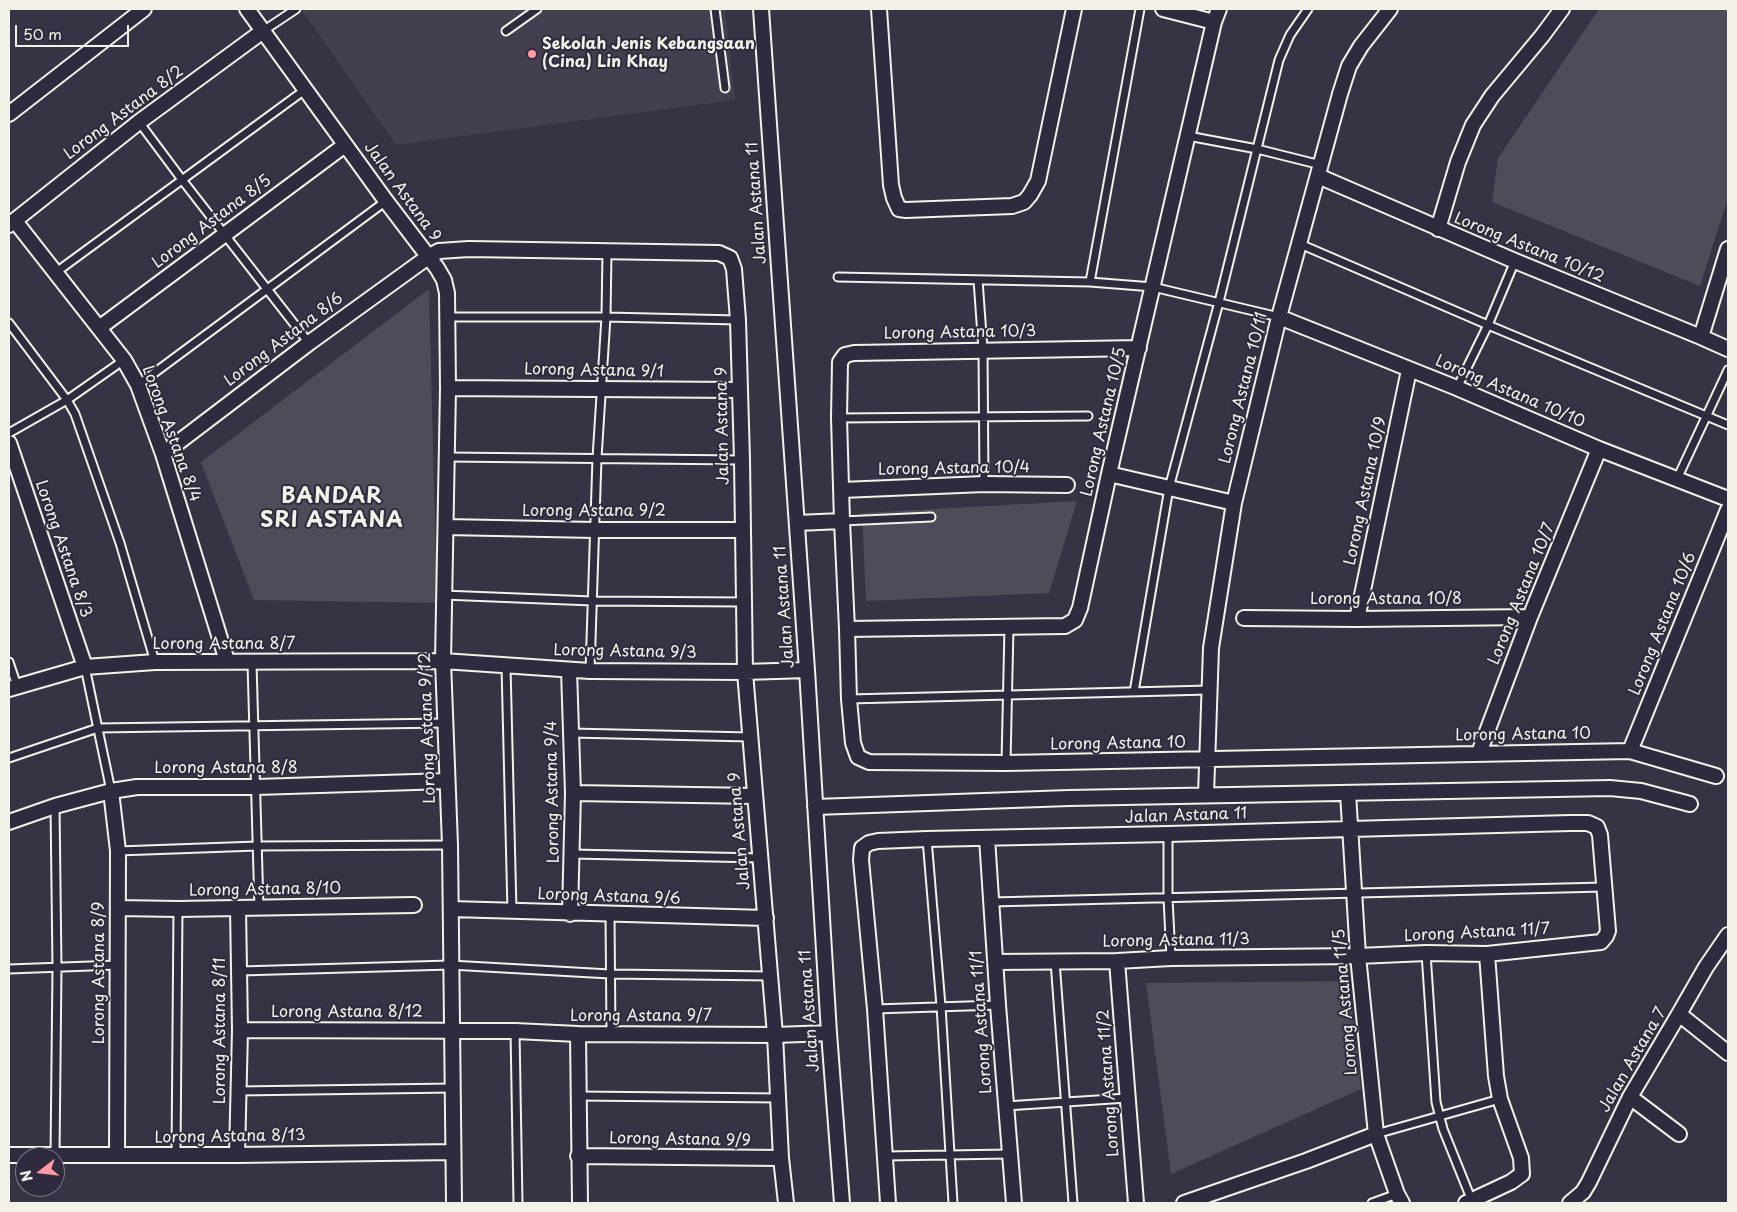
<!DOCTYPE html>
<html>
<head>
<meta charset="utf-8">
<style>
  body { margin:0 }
  #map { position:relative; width:1737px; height:1212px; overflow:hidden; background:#373244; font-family:"Playpen Sans",sans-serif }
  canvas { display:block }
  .frame { position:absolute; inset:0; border:10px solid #f4f1e8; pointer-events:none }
  .north { position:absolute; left:15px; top:1147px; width:50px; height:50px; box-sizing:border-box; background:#2f2a3d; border:1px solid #7e7a81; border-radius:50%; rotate:254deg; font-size:14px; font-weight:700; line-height:20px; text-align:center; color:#f4f1e8 }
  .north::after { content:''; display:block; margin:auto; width:18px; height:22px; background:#ff9aa2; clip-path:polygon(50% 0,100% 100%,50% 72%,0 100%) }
  .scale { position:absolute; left:15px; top:25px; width:114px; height:22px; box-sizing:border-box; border:2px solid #f4f1e8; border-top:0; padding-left:6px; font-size:15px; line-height:18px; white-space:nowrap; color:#f4f1e8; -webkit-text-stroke:4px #2f2a3d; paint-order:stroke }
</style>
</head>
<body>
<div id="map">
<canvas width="1737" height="1212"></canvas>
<div class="frame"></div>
<div class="north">N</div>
<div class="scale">50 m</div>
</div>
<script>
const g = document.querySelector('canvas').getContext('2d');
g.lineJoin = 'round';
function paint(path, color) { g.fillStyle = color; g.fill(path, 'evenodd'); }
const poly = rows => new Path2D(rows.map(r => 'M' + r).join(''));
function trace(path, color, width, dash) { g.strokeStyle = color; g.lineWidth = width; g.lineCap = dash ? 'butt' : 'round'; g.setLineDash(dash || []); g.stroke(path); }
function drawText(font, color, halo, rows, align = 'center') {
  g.font = font + ' "Playpen Sans",sans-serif'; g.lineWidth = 4; g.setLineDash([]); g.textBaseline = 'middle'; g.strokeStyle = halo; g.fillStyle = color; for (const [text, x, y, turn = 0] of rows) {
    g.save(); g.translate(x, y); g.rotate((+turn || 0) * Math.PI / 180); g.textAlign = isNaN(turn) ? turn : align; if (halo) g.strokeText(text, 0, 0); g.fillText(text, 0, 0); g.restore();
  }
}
const built = poly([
  [301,9,725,9,735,100,396,145]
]);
const green = poly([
  [1599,9,1728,9,1728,198,1700,286,1492,202,1498,158],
  [429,289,437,603,254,600,201,462],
  [1077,501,1049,593,866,601,862,513],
  [1349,981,1361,1089,1171,1174,1146,983]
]);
const lane = poly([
  [715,9,725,88],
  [263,31,296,9],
  [506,31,537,9],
  [139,122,183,181,309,343],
  [1188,136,1257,149,1321,165],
  [1300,244,1488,325,1728,425],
  [55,273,306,89],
  [838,277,1090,282,1140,9],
  [978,280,983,349,984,484],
  [1090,282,1153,287,1279,317],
  [448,317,606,317,738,320],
  [9,323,67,400,75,414,120,543,155,662],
  [138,385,386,201],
  [1457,388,1488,325,1515,261],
  [839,418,1088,416],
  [9,433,67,400,124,360],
  [447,457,742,460],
  [1677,479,1728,370],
  [842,521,931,517],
  [443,595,592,601,744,602],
  [9,662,17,686],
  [252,663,259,908],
  [506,666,512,911],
  [85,667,111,791],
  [590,671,597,458,606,317,607,252],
  [1134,692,1169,488,1219,302,1279,60,1290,35,1308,9],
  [849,699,1209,690],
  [571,733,750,737],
  [9,758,98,728,446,723],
  [1006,763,1009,627],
  [1168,834,1168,898,1171,958],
  [927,839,941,1006,953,1203],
  [118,851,257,846,450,845],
  [572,854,760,858],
  [991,902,1604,887],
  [610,914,611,1034],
  [1426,953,1436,1102,1443,1129,1472,1201],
  [1055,961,1073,1203],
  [9,969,117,965],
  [240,971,450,965,610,974,770,976],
  [875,1009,998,1005],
  [515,1031,518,1203],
  [238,1091,453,1088],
  [578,1096,779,1098],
  [1006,1106,1127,1098],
  [1376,1134,1500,1099],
  [176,1155,178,909],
  [55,1156,57,968,55,806],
  [885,1156,1010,1154],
  [1372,1203,1397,1194]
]);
const street = poly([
  [247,9,386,201,437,268,444,280,447,293,448,388,443,661,450,845,454,1203],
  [761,9,807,670,829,1033,842,1203],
  [879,9,891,185,894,198,899,209,906,210,1012,206,1024,202,1030,195,1038,181,1074,9],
  [1163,9,1214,22],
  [9,114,144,9],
  [1318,176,1515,261,1701,337,1728,349],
  [15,221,124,360,138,385,163,454,227,661],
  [9,225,139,122,263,31],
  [1438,229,1458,162,1473,125,1492,96,1542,36,1562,9],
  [1279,317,1457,388,1599,449,1728,499],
  [99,328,345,145],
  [1701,337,1728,249],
  [1139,348,854,353,845,355,840,362,839,418,842,521,847,629,849,699,853,743,858,757,869,762,1006,763,1630,751,1716,776],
  [448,388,740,390],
  [9,443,85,667],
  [163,454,309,343,428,257,439,251,469,249,719,253,730,258,734,269,738,320,742,460,745,672,775,1035,781,1158,786,1203],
  [1109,474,1234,503],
  [842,490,984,484,1067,485],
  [797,523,842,521],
  [446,527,595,530,742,530],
  [1244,618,1357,619,1530,617],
  [1357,619,1409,370],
  [847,629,1065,626,1075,620,1080,608,1109,474,1214,22,1219,9],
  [569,670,573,793,570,914],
  [9,689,85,667,155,662,443,661,590,671,745,672,807,670],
  [1630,751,1728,510],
  [1479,753,1530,617,1599,449],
  [111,791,118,851,117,1155],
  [573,793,755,796],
  [1348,793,1358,956,1376,1134,1397,1194,1402,1203],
  [1206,795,1211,648,1234,503,1279,317,1340,94,1349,66,1361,46,1390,9],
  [815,807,1069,798,1610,788,1641,791,1690,804],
  [9,822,55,806,111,791,137,787,256,787,447,781],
  [987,838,998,1005,1014,1203],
  [118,908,178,909,414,905],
  [451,909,766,918],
  [1117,961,1136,1203],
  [1679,1014,1728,1053],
  [240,1030,515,1031,578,1034,775,1035,829,1033],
  [578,1034,580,1203],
  [1630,1097,1679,1134],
  [9,1155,237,1155,453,1152],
  [237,1155,240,1030,238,908],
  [578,1156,781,1158],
  [888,1203,875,1009,861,860,862,848,869,843,878,841,927,839,1168,834,1570,823,1588,823,1597,827,1600,835,1608,931,1606,936,1601,942,1487,954,1426,953,1358,956,1171,958,1117,961,995,962],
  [1184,1203,1306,1161,1376,1134],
  [1466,1203,1511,1182,1522,1174,1521,1158,1500,1099,1496,1076,1487,954],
  [1570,1203,1583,1192,1589,1182,1630,1097,1679,1014,1706,967,1728,935]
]);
const markers = [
  [532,54,5,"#ff9aa2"]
];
const poiNames = [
  ["Sekolah Jenis Kebangsaan",542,45],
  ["(Cina) Lin Khay",542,63]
];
const streetNames = [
  ["Lorong Astana 8/2",124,113,-37],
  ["Jalan Astana 9",402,192,54],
  ["Jalan Astana 11",757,203,-94],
  ["Lorong Astana 8/5",212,222,-37],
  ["Lorong Astana 10/12",1529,248,22],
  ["Lorong Astana 10/3",960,333,-1],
  ["Lorong Astana 8/6",284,340,-37],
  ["Lorong Astana 9/1",594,371,1],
  ["Lorong Astana 10/11",1244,388,-76],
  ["Lorong Astana 10/10",1510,392,23],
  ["Lorong Astana 10/5",1104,422,-77],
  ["Jalan Astana 9",723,426,-91],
  ["Lorong Astana 8/4",171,434,70],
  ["Lorong Astana 10/4",954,469,-1],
  ["Lorong Astana 10/9",1366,491,-78],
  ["Lorong Astana 9/2",594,512],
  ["Lorong Astana 8/3",63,549,71],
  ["Lorong Astana 10/7",1522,594,-68],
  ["Lorong Astana 10/8",1386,600],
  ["Jalan Astana 11",785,607,-94],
  ["Lorong Astana 10/6",1663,624,-68],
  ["Lorong Astana 8/7",224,645],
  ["Lorong Astana 9/3",625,652,1],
  ["Lorong Astana 9/12",428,728,-92],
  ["Lorong Astana 10",1523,735,-1],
  ["Lorong Astana 10",1118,744,-1],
  ["Lorong Astana 8/8",226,769],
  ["Lorong Astana 9/4",553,792,-91],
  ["Jalan Astana 11",1186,816,-2],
  ["Jalan Astana 9",740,831,-95],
  ["Lorong Astana 8/10",265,890,-1],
  ["Lorong Astana 9/6",609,897,2],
  ["Lorong Astana 11/7",1477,933,-3],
  ["Lorong Astana 11/3",1176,941,-1],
  ["Lorong Astana 8/9",100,973,-90],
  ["Lorong Astana 11/5",1346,1002,-95],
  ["Jalan Astana 11",810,1011,-94],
  ["Lorong Astana 8/12",347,1013],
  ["Lorong Astana 9/7",641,1017],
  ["Lorong Astana 11/1",982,1022,-94],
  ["Lorong Astana 8/11",221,1031,-90],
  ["Jalan Astana 7",1633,1060,-60],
  ["Lorong Astana 11/2",1109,1083,-94],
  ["Lorong Astana 8/13",230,1137,-1],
  ["Lorong Astana 9/9",680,1140,1]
];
const districtNames = [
  ["BANDAR",332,497],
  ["SRI ASTANA",332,521]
];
paint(built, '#433f4e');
paint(green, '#504b59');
trace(lane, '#f4f1e8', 11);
trace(street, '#f4f1e8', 18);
trace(lane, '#2f2a3d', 7);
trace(street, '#2f2a3d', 14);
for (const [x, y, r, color] of markers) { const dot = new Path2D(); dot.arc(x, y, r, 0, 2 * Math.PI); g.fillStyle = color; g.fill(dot); trace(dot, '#2f2a3d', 2); }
drawText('bold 16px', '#f4f1e8', '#2f2a3d', poiNames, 'left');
drawText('16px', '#f4f1e8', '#2f2a3d', streetNames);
g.letterSpacing = '1px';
drawText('bold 21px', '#f4f1e8', '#2f2a3d', districtNames);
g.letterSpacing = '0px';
</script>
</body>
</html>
